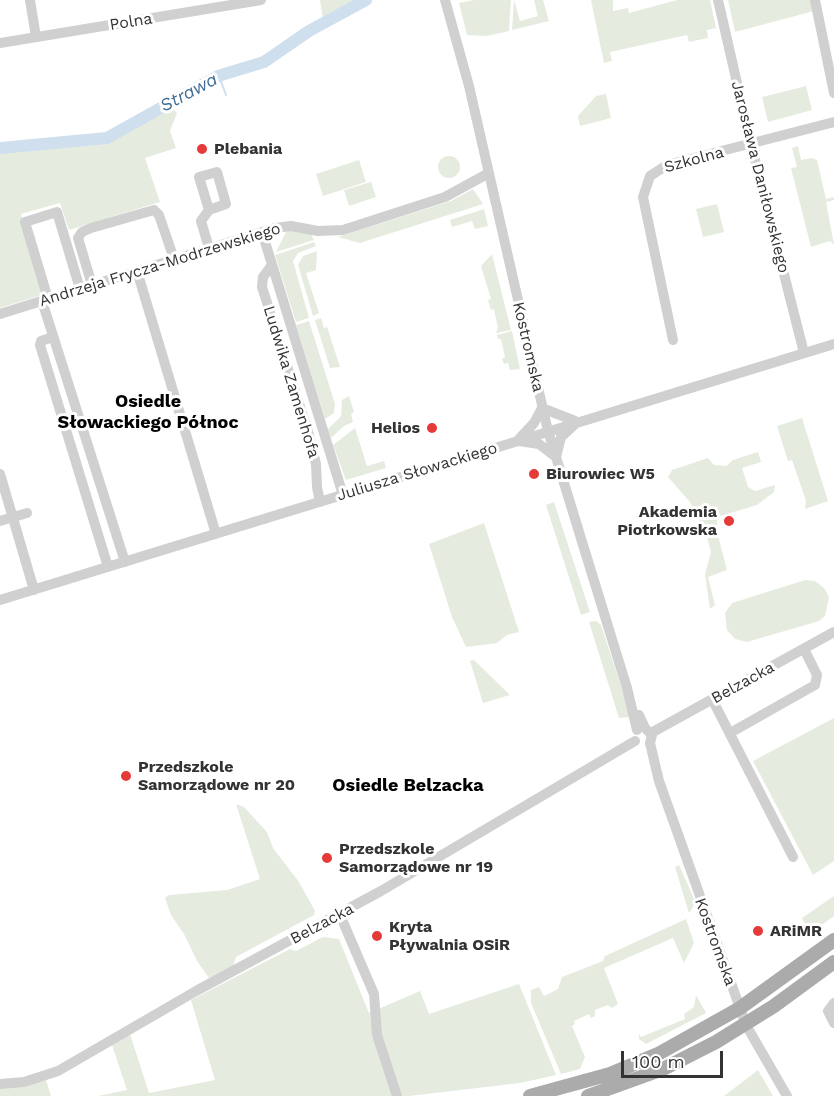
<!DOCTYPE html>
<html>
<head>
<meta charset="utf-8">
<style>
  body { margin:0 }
  #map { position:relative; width:834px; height:1096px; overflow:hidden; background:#fff; font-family:"Work Sans",sans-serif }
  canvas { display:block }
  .scale { position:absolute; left:621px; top:1051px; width:102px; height:27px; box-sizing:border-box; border:3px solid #333; border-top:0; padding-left:8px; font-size:18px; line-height:21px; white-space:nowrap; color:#333; -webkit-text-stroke:4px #fff; paint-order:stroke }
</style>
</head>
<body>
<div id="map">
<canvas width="834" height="1096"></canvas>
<div class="scale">100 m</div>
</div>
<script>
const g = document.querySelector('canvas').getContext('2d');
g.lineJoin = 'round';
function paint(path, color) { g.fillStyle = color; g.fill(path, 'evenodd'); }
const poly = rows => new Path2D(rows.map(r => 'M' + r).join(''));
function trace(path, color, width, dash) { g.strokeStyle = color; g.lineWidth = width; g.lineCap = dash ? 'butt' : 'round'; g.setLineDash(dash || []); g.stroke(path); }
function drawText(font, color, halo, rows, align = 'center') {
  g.font = font + ' "Work Sans",sans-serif'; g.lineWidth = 6; g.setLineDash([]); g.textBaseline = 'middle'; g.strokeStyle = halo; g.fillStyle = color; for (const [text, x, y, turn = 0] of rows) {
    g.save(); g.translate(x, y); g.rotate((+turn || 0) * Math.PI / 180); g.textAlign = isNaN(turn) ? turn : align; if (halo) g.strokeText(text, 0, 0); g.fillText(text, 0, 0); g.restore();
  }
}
const green = poly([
  [320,0,362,0,323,20],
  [474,0,511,0,509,31,487,36,467,35,459,3],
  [514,0,520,21,538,16,534,0,543,0,549,21,512,30],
  [591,0,613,0,613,11,628,8,629,13,677,0,710,0,716,28,707,30,708,38,689,42,687,35,610,52,612,61,604,63],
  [728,0,811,0,814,11,735,32],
  [806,86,812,110,768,122,762,97],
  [606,94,611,118,580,126,578,116,596,96],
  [168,105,177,113,170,131,176,148,145,158,160,202,69,230,60,203,21,214,45,294,0,308,0,153,107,139],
  [798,146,801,160,812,158,817,160,826,199,834,197,834,200,826,202,834,245,830,241,811,247,791,168,797,167,792,148],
  '438 167a11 11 0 1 1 22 0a11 11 0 1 1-22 0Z',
  [359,160,366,182,323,196,316,174],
  [371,182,376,197,349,206,344,190],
  [473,189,483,204,360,243,338,237,451,201],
  [717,204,724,232,703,237,696,209],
  [484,209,488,226,475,229,472,221,452,227,450,220],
  [287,230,311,234,314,240,276,252],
  [314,242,316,246,298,253,293,261,309,318,296,322,275,255],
  [317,251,316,270,306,273,319,313,313,316,298,265,303,256],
  [492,254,511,330,496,333,498,328,494,309,491,310,488,300,491,299,481,266],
  [321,318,324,328,327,327,340,367,330,368,315,320],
  [309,321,335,404,334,413,325,419,296,325],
  [512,331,520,369,510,370,508,363,504,364,502,359,505,357,501,339,498,339,497,335],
  [349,396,354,412,351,414,353,422,344,426,331,438,328,429,341,416,342,400],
  [802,418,828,501,805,509,806,501,792,460,788,461,777,426],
  [355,428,367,466,384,461,386,468,346,480,333,445],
  [758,452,761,462,742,468,748,487,755,491,775,485,774,492,757,505,717,517,717,532,727,570,708,577,715,605,710,609,705,574,711,552,706,533,690,502,668,477,672,470,708,458,714,465,726,466,733,460],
  [554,502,590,612,581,615,546,505],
  [484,523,519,632,507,635,497,643,466,647,452,617,429,544],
  [805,580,815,581,824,588,829,597,825,616,819,621,747,642,735,639,727,630,725,613,732,603],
  [596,621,601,625,631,717,619,718,589,622],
  [474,660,510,695,483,703,470,661],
  [834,718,834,861,813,875,753,761],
  [236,804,244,807,267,832,273,848,299,882,315,911,314,915,236,957,232,969,209,978,197,961,184,934,171,915,165,898,169,895,227,890,260,879],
  [679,865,696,903,689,913,675,867],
  [834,896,834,916,809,934,802,918],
  [686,919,694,943,684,963,673,938,604,968,618,1004,612,1008,608,1005,595,1010,595,1016,591,1018,589,1014,574,1021,575,1024,572,1026,585,1057,580,1069,561,1074,531,1003,531,990,539,987,544,996,558,989,562,977,603,961,605,956],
  [323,937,339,939,369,1013,420,991,429,1014,519,984,556,1075,520,1083,409,1096,98,1096,127,1090,112,1045,130,1034,149,1093,215,1080,191,1000,290,949,296,951],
  [696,995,706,1013,646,1044,639,1039,639,1034,641,1037,685,1019,684,1014,694,1007],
  [758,1070,773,1096,724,1096],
  [46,1080,51,1096,0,1096,0,1088,25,1086]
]);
const stream = poly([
  [219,76,226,95]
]);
const river = poly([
  [0,148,107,138,218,76,264,62,309,31,366,0]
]);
const minor = poly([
  [30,0,36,37],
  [445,0,469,86,548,431,627,688,637,730],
  [718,0,751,144,804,353],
  [815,0,834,93],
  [0,43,261,0],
  [209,210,226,204,217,172,199,177,209,210,201,221,209,248],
  [262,232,343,495],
  [272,265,263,277,262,287,309,435,316,464,317,487,320,502],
  [137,271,216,534],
  [92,285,78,238,82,232,91,228,154,210,159,215,174,259],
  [48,299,25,222,57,212,80,289],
  [42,301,125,562],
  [0,314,275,228,291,226,318,231,343,230,445,197,489,173],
  [53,337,41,341,40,345,108,567],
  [673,340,643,197,650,176,667,165,834,122],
  [542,408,575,421],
  [519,439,534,423,542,408],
  [519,441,539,444,556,457],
  [556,457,561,437,574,425],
  [0,474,34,590],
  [0,521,27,513],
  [0,600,834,344],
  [712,699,793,857],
  [639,715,645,728,652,735,650,743,659,781,746,1025,787,1096],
  [651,733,834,632],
  [730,733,815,685,817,675,804,649],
  [340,915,374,994,377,1035,397,1096],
  [834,1003,828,1011,834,1023],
  [0,1084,24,1082,58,1071,196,991,381,891,635,741]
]);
const major = poly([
  [530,1096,610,1074,658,1054,740,1008,834,940],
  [588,1096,663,1069,716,1042,774,1006,834,962]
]);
const markers = [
  [202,149,6,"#e63a39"],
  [432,428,6,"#e63a39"],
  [534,474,6,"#e63a39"],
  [729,521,6,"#e63a39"],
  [126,776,6,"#e63a39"],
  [327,858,6,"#e63a39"],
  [758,931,6,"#e63a39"],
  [377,936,6,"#e63a39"]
];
const streetNames = [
  ["Polna",131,22,-9],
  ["Szkolna",694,160,-15],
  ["Jarosława Daniłowskiego",760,177,76],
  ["Andrzeja Frycza-Modrzewskiego",160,265,-17],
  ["Kostromska",528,347,77],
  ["Ludwika Zamenhofa",291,382,73],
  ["Juliusza Słowackiego",417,472,-17],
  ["Belzacka",743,683,-29],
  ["Belzacka",322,924,-28],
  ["Kostromska",715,942,70]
];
const poiNames = [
  ["Plebania",214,149],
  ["Helios",420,428,"right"],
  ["Biurowiec W5",546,474],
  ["Akademia",717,512,"right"],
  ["Piotrkowska",717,530,"right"],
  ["Przedszkole",138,767],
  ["Samorządowe nr 20",138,785],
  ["Przedszkole",339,849],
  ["Samorządowe nr 19",339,867],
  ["Kryta",389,927],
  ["Pływalnia OSiR",389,945],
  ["ARiMR",770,931]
];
const waterNames = [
  ["Strawa",189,93,-28]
];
const neighbourhoodNames = [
  ["Osiedle",148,402],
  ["Słowackiego Północ",148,423],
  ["Osiedle Belzacka",408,786]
];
paint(green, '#e5ecdf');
trace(stream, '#cfdfee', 2);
trace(river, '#cfdfee', 12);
trace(minor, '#d0d0d0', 10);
trace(major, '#ababab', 14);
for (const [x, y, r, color] of markers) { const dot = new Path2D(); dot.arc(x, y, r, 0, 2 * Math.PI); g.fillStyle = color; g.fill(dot); trace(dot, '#fff', 2); }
drawText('16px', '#333', '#fff', streetNames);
drawText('bold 16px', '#333', '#fff', poiNames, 'left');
drawText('italic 18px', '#3f6d97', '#fff', waterNames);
drawText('bold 18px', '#000', '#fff', neighbourhoodNames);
</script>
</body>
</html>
